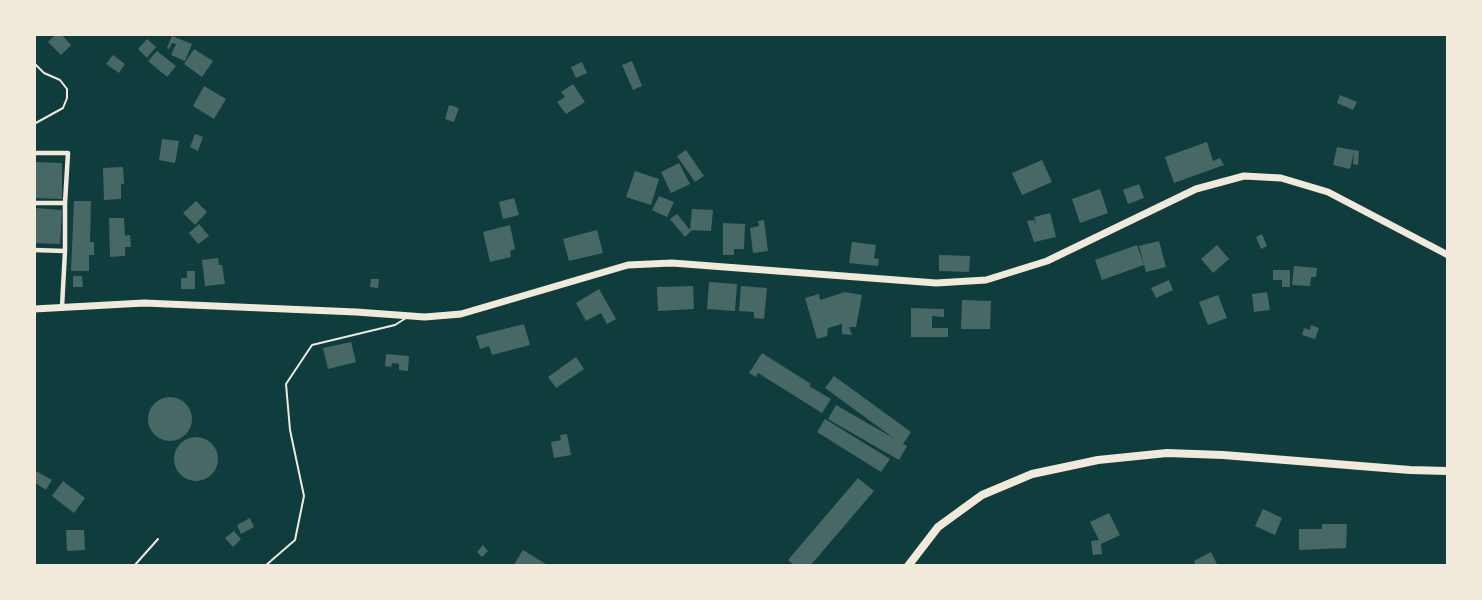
<!DOCTYPE html>
<html>
<head>
<meta charset="utf-8">
<style>
  body { margin:0 }
  #map { position:relative; width:1482px; height:600px; overflow:hidden; background:#0f3d3e; font-family:Merriweather,serif }
  canvas { display:block }
  .frame { position:absolute; inset:0; border:36px solid #f1e9da; pointer-events:none }
</style>
</head>
<body>
<div id="map">
<canvas width="1482" height="600"></canvas>
<div class="frame"></div>
</div>
<script>
const g = document.querySelector('canvas').getContext('2d');
g.lineJoin = 'round';
function paint(path, color) { g.fillStyle = color; g.fill(path, 'evenodd'); }
const poly = rows => new Path2D(rows.map(r => 'M' + r).join(''));
function trace(path, color, width, dash) { g.strokeStyle = color; g.lineWidth = width; g.lineCap = dash ? 'butt' : 'round'; g.setLineDash(dash || []); g.stroke(path); }
const building = poly([
  [56,34,61,34,71,45,61,55,48,42],
  [172,36,192,44,185,61,171,55,176,44,172,43,169,49,167,48],
  [147,39,156,47,147,58,138,49],
  [194,49,213,61,202,77,184,64],
  [157,51,176,66,167,77,148,61],
  [113,55,125,64,119,73,106,64],
  [632,61,642,86,633,90,622,65],
  [582,62,587,73,576,78,571,67],
  [573,84,585,102,566,114,557,102,565,97,561,92],
  [204,86,226,99,214,119,193,106],
  [1340,95,1357,102,1353,110,1337,103],
  [449,105,459,108,454,122,445,119],
  [195,134,203,137,198,151,190,147],
  [162,139,179,141,175,163,159,160],
  [1207,142,1213,161,1220,158,1224,165,1174,183,1165,157],
  [1337,147,1359,151,1358,165,1353,164,1354,152,1350,169,1333,165],
  [686,150,704,176,695,182,677,156],
  [1042,160,1052,182,1022,195,1012,173],
  [34,162,62,163,62,199,34,198],
  [679,163,690,184,671,193,661,172],
  [123,167,124,184,121,184,121,199,104,200,103,168],
  [635,171,659,179,651,205,626,197],
  [1139,184,1144,198,1128,204,1123,190],
  [1100,189,1108,213,1080,223,1072,199],
  [659,196,674,202,667,217,652,210],
  [514,198,519,215,503,219,499,202],
  [74,201,91,201,90,242,94,242,94,255,89,255,89,271,71,271],
  [196,201,207,212,195,225,183,213],
  [35,208,62,210,60,244,34,243],
  [692,209,713,210,711,231,690,230],
  [1050,213,1056,237,1034,242,1027,221,1034,220,1037,227,1034,217],
  [677,214,691,231,685,237,670,219],
  [109,218,124,218,125,236,130,235,131,247,125,247,125,256,110,257],
  [764,220,768,251,753,253,750,228,759,226,758,221],
  [723,223,745,224,744,249,734,249,734,255,723,255],
  [199,224,209,236,198,244,189,233],
  [510,225,515,249,510,251,511,257,490,262,483,232],
  [597,230,603,253,569,261,563,239],
  [1262,234,1267,246,1261,249,1256,237],
  [1159,241,1166,267,1146,272,1139,246],
  [852,242,876,245,874,258,879,259,878,266,849,263],
  [1137,245,1144,265,1102,280,1095,260],
  [1217,245,1229,259,1213,273,1201,259],
  [939,255,970,256,969,272,939,271],
  [218,258,219,265,222,265,225,284,205,286,202,260],
  [1294,266,1317,268,1316,277,1311,277,1310,286,1292,285],
  [1273,270,1290,270,1290,287,1282,287,1282,280,1273,280],
  [187,271,195,271,195,289,181,289,181,278,187,278],
  [73,276,82,276,83,287,73,287],
  [371,279,379,279,378,288,370,287],
  [1169,280,1173,290,1156,298,1151,288],
  [709,282,737,284,735,311,707,309],
  [693,286,694,309,658,311,657,287],
  [741,286,767,288,764,319,754,318,754,312,739,311],
  [599,289,616,319,607,324,601,313,586,321,576,303],
  [845,292,862,295,856,327,849,327,852,335,842,334,842,324,828,328,827,336,817,339,805,298,819,294,820,300],
  [1267,292,1270,310,1254,312,1252,294],
  [1218,295,1227,318,1208,325,1199,302],
  [962,300,991,301,990,329,961,329],
  [911,308,944,309,944,317,932,316,932,328,948,328,948,337,911,337],
  [524,324,530,345,492,355,489,346,480,349,476,336],
  [1311,325,1319,328,1315,339,1302,335,1304,328,1310,330],
  [351,342,356,362,328,369,323,348],
  [762,353,811,384,809,386,831,399,822,413,758,373,756,377,749,373],
  [386,354,409,356,408,371,399,370,399,364,392,363,391,367,385,366],
  [576,357,584,369,556,388,548,377],
  [834,376,911,432,903,444,907,446,899,460,828,419,836,405,895,439,825,388],
  '148 419a22 22 0 1 1 44 0a22 22 0 1 1-44 0Z',
  [825,419,890,459,881,472,817,432],
  [567,434,571,455,554,458,551,442,561,440,560,435],
  '174 459a22 22 0 1 1 44 0a22 22 0 1 1-44 0Z',
  [34,470,52,480,46,490,34,482],
  [858,478,874,491,810,566,795,566,788,560],
  [63,481,85,498,74,513,52,496],
  [1263,509,1282,518,1275,535,1255,526],
  [1109,513,1120,535,1101,544,1102,554,1093,555,1091,541,1099,540,1090,522],
  [250,518,254,527,241,534,237,525],
  [1322,524,1347,524,1346,548,1299,550,1299,529,1322,529],
  [66,530,84,530,85,550,67,551],
  [234,531,241,539,233,547,225,538],
  [483,545,488,551,482,557,477,552],
  [523,550,549,566,513,566],
  [1211,552,1218,566,1196,566,1194,561]
]);
const service = poly([
  [34,63,44,73,60,80,67,89,67,98,63,108,34,124],
  [134,566,158,539],
  [265,566,295,540,304,496,290,430,286,384,312,345,395,325,406,318]
]);
const minor = poly([
  [34,153,68,153,65,203,34,203],
  [65,203,65,251],
  [34,250,65,251,62,307]
]);
const secondary = poly([
  [34,309,144,303,356,312,425,317,461,314,628,265,672,263,936,283,986,280,1047,261,1196,189,1244,176,1281,178,1328,192,1448,255]
]);
const primary = poly([
  [908,566,938,527,982,495,1032,474,1098,460,1167,453,1223,455,1410,470,1448,471]
]);
paint(building, '#486865');
trace(service, '#f1e9da', 2);
trace(minor, '#f1e9da', 4.5);
trace(secondary, '#f1e9da', 7);
trace(primary, '#f1e9da', 8);
</script>
</body>
</html>
